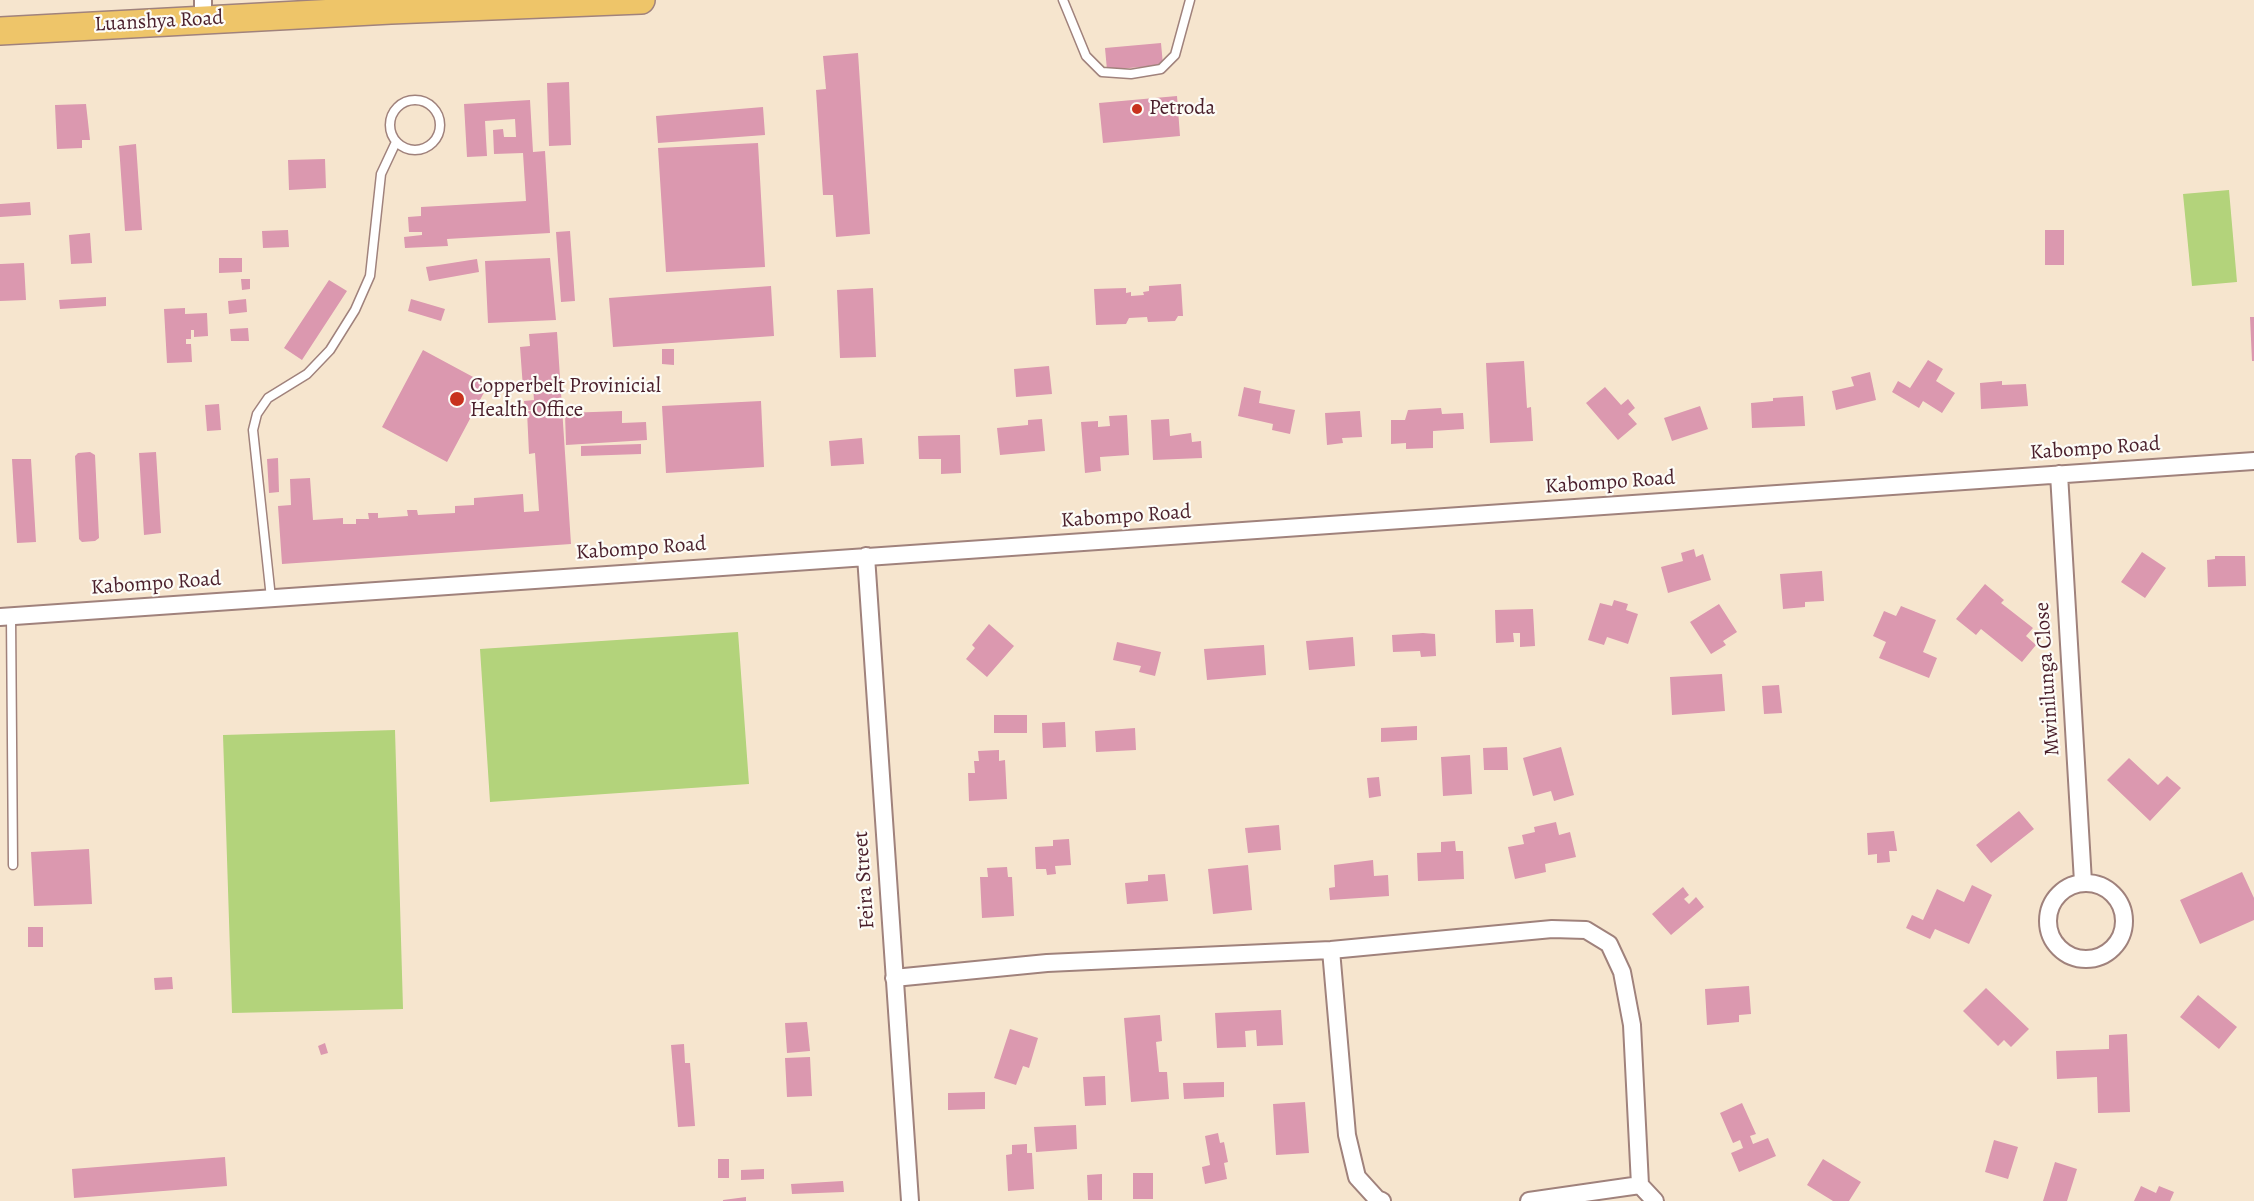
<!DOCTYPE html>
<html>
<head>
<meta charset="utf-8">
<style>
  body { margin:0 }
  canvas { display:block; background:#f6e5ce }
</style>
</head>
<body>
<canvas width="2254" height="1201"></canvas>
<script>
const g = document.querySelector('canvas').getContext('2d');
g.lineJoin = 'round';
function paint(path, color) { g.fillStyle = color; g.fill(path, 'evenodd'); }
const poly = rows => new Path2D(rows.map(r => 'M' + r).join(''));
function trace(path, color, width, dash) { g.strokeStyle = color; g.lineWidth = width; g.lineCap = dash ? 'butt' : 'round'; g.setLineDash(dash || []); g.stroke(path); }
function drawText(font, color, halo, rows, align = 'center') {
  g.font = font + ' Alegreya,serif'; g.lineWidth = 4.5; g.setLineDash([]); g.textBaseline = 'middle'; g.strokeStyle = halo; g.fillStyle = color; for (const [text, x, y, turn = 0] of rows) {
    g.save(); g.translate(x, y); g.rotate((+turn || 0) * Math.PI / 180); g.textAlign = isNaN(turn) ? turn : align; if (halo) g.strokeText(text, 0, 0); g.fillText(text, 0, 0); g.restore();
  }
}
const green = poly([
  [2229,190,2237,282,2192,286,2183,194],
  [738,632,749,784,490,802,480,649],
  [395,730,403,1009,232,1013,223,735]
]);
const building = poly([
  [1161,43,1163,65,1107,70,1105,48],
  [858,53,870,234,836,237,833,195,823,195,816,90,826,89,823,56],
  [569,82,571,145,549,146,547,83],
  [1177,96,1180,136,1103,143,1099,103],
  [530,100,533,152,545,151,550,233,447,239,448,246,405,248,404,237,422,235,422,232,409,232,408,217,421,216,421,207,526,201,523,153,494,154,493,130,503,129,504,137,516,137,515,119,485,121,487,156,467,157,464,104],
  [86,104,90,140,82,140,82,148,57,149,55,105],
  [763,107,765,135,658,143,656,116],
  [758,143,765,267,666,272,658,148],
  [136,144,142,230,125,231,119,146],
  [325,159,326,188,289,190,288,160],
  [30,202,31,215,0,217,0,204],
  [288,230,289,247,263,248,262,231],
  [2045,230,2064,230,2064,265,2045,265],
  [570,231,575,301,561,302,556,232],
  [90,233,92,263,71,264,69,235],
  [219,258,242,258,242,272,219,273],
  [550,258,556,320,488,323,485,261],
  [477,259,479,272,429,281,426,267],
  [24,263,26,300,0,301,0,264],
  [241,279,250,279,250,289,242,290],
  [329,280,347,291,302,360,284,348],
  [1181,284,1183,316,1178,316,1175,321,1148,322,1147,317,1129,318,1126,324,1096,325,1094,289,1126,288,1126,293,1131,292,1131,296,1144,295,1143,292,1149,291,1149,286],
  [771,286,774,336,613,347,609,298],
  [873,288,876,357,840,358,837,290],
  [106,297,106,306,60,309,59,300],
  [246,299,247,312,229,314,228,301],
  [411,299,445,309,441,321,408,311],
  [185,308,185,314,207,313,208,336,194,337,194,330,191,330,191,339,186,339,186,344,191,344,192,362,167,363,164,309],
  [2250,317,2254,317,2254,361,2252,361],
  [248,328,249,341,231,341,230,329],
  [557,332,571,544,282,564,278,506,291,505,290,479,310,478,313,520,343,518,343,524,356,524,356,519,369,519,368,513,378,513,378,518,408,516,407,510,417,510,418,515,455,513,455,506,474,505,474,498,523,494,524,512,539,511,535,453,529,454,527,411,535,411,525,409,524,401,534,400,533,387,523,388,520,347,530,346,529,334],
  [662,349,674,349,674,365,662,364],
  [423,350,488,385,447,462,382,427],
  [1928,360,1943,369,1936,381,1955,393,1942,413,1923,401,1919,408,1892,392,1898,381,1910,388],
  [1524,361,1527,408,1531,407,1533,441,1490,443,1486,363],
  [1049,366,1052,394,1016,397,1014,369],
  [1870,372,1876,400,1836,410,1832,391,1854,386,1851,377],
  [2002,381,2002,385,2026,384,2028,406,1981,409,1980,383],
  [1244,387,1261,391,1259,403,1295,410,1290,434,1272,430,1273,424,1238,416],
  [1605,387,1621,405,1628,399,1635,408,1628,414,1637,424,1618,440,1586,403],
  [1803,396,1805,426,1752,428,1751,403,1773,401,1773,398],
  [761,401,764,467,666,473,662,406],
  [219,404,221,430,207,431,205,405],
  [1700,406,1708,429,1672,441,1664,418],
  [1441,408,1442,414,1463,413,1464,429,1433,431,1433,448,1406,449,1406,443,1391,444,1391,420,1405,420,1408,410],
  [622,411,622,423,646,422,647,440,566,445,565,413],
  [1360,411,1362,437,1342,438,1343,443,1327,445,1325,413],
  [1127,415,1129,455,1100,457,1101,471,1085,473,1081,422,1098,421,1098,427,1110,426,1109,416],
  [1042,419,1045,451,1000,455,997,428,1028,425,1028,420],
  [1169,419,1170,436,1191,433,1192,442,1201,441,1202,458,1153,460,1151,420],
  [960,435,961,473,941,474,941,459,919,459,918,436],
  [862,438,864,464,831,466,829,441],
  [641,444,641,454,581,456,581,446],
  [90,452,95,455,99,538,95,541,82,542,79,539,75,456,78,453],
  [156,452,161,533,144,535,139,453],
  [278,458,279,492,269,493,267,459],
  [12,459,31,459,36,542,17,543],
  [1694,549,1696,557,1703,554,1711,580,1668,593,1661,567,1683,561,1681,553],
  [2142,552,2166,568,2145,598,2121,582],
  [2215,556,2245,556,2246,586,2208,587,2207,560,2215,559],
  [1822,571,1824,601,1805,602,1805,607,1783,609,1780,574],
  [1985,584,2004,600,2001,603,2033,628,2026,636,2036,645,2022,662,1981,629,1976,635,1956,619],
  [1614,600,1628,604,1626,610,1638,614,1628,644,1607,637,1604,645,1588,640,1600,603,1612,606],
  [1719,604,1737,632,1723,641,1726,645,1711,654,1690,622],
  [1901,606,1936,620,1923,652,1937,658,1929,678,1879,658,1886,642,1873,636,1884,611,1896,616],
  [1533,609,1535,646,1520,647,1520,633,1513,633,1514,642,1496,643,1495,610],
  [989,624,1014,646,987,677,966,659,975,648,972,645],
  [1423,633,1435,634,1436,656,1421,657,1420,651,1393,652,1392,635],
  [1353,637,1355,666,1309,670,1306,641],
  [1117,642,1161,652,1155,676,1139,672,1141,666,1113,660],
  [1264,645,1266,675,1207,680,1204,649],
  [1722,674,1725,711,1672,715,1670,677],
  [1779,685,1782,713,1764,714,1762,686],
  [994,715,1027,715,1027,733,994,733],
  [1065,722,1066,747,1043,748,1042,723],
  [1417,726,1417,740,1381,742,1381,728],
  [1135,728,1136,750,1096,752,1095,731],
  [1507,747,1508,770,1484,770,1483,748],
  [1561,747,1574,795,1554,801,1551,791,1533,796,1523,758],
  [999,750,999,761,1005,760,1007,799,969,801,968,773,975,773,974,761,979,761,978,751],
  [1470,755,1472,794,1443,796,1441,757],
  [2129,758,2158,785,2167,776,2181,788,2150,821,2107,780],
  [1379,777,1381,796,1369,798,1367,778],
  [2019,811,2034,829,1991,863,1976,845],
  [1556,822,1559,835,1570,832,1576,857,1545,864,1546,872,1515,879,1508,847,1524,844,1522,835,1535,832,1534,827],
  [1279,825,1281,850,1248,853,1245,828],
  [1894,831,1897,851,1889,851,1890,862,1877,863,1877,854,1868,855,1867,833],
  [1069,839,1071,865,1055,866,1056,874,1047,875,1046,869,1036,869,1035,847,1053,846,1053,840],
  [1455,841,1456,851,1463,851,1464,879,1418,881,1417,853,1441,852,1441,842],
  [89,849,92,904,34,906,31,852],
  [1373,860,1374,876,1388,875,1389,896,1330,900,1329,888,1335,887,1334,865],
  [1248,865,1252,910,1213,914,1208,869],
  [1007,867,1008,877,1012,877,1014,916,982,918,980,877,988,877,987,868],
  [2242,872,2254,898,2254,920,2200,944,2180,900],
  [1165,874,1168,901,1127,904,1125,883,1148,881,1148,875],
  [1972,885,1992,895,1969,944,1935,929,1930,939,1906,928,1912,915,1923,920,1937,889,1964,902],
  [1683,887,1689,895,1684,899,1689,904,1696,897,1704,907,1671,935,1652,914],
  [28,927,43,927,43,947,28,947],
  [172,977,173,989,155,990,154,978],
  [1749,986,1751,1014,1739,1015,1739,1022,1707,1025,1705,989],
  [1986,988,2029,1029,2011,1047,2004,1040,1998,1046,1963,1011],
  [2198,995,2237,1027,2219,1049,2180,1017],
  [1281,1010,1283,1045,1257,1046,1256,1030,1245,1031,1246,1047,1217,1048,1215,1013],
  [1160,1015,1162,1041,1156,1042,1159,1072,1167,1072,1169,1099,1131,1102,1124,1018],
  [807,1022,810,1051,787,1053,785,1023],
  [1010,1029,1038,1038,1029,1068,1023,1066,1016,1085,994,1078],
  [2127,1034,2130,1112,2098,1113,2097,1077,2057,1079,2056,1051,2109,1049,2109,1035],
  [325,1043,328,1053,321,1055,318,1046],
  [684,1044,685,1063,690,1063,695,1126,678,1127,671,1045],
  [810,1057,812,1096,787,1097,785,1058],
  [1105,1076,1106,1105,1085,1106,1083,1077],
  [1224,1082,1224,1097,1184,1099,1183,1083],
  [985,1092,985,1109,948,1110,948,1093],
  [1305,1102,1309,1153,1276,1155,1273,1104],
  [1742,1103,1756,1134,1750,1136,1753,1144,1768,1138,1776,1156,1739,1172,1731,1153,1743,1148,1740,1140,1733,1143,1720,1113],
  [1076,1125,1077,1149,1036,1152,1034,1127],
  [1218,1133,1220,1143,1224,1142,1228,1162,1224,1163,1227,1179,1205,1184,1202,1167,1210,1165,1205,1136],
  [1994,1140,2018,1147,2008,1179,1985,1172],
  [1027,1144,1027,1153,1032,1153,1034,1189,1008,1191,1006,1155,1012,1154,1012,1145],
  [225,1157,227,1186,74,1198,72,1169],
  [718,1159,729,1159,729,1178,718,1178],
  [1823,1159,1861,1182,1849,1201,1833,1201,1807,1185],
  [2055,1162,2077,1169,2067,1201,2043,1201],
  [764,1169,764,1179,741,1180,741,1170],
  [1133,1173,1153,1173,1153,1199,1133,1199],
  [1102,1174,1102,1200,1088,1200,1087,1175],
  [843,1181,844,1192,792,1194,791,1184],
  [2141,1186,2156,1193,2159,1186,2174,1192,2170,1201,2134,1201],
  [746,1197,746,1201,723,1201,723,1200]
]);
const service = poly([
  [1063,0,1086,56,1102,72,1131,74,1161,69,1175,55,1190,0],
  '390 125a25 25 0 1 1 50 0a25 25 0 1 1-50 0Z',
  [271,598,253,430,257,414,268,398,307,374,330,350,355,310,370,276,381,174,396,142],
  [11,616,13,865]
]);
const minor = poly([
  [203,0,203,19],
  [2059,474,2083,882],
  [866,556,910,1201],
  [0,617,2254,461],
  '2048 921a38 38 0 1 1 76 0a38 38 0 1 1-76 0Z',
  [1331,950,1347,1135,1357,1177,1377,1199,1382,1201],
  [894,978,1047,963,1331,950,1552,929,1586,930,1609,944,1622,972,1632,1025,1640,1185,1655,1201],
  [1529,1201,1640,1185]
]);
const trunk = poly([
  [0,31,391,10,641,0]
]);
const markers = [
  [1137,109,6,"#c8321e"],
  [457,399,8,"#c8321e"]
];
const streetNames = [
  ["Luanshya Road",159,22,-3],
  ["Kabompo Road",2095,449,-4],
  ["Kabompo Road",1610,483,-4],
  ["Kabompo Road",1126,517,-4],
  ["Kabompo Road",641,549,-4],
  ["Kabompo Road",156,584,-4],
  ["Mwinilunga Close",2048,679,-94],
  ["Feira Street",865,880,-94]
];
const poiNames = [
  ["Petroda",1149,109],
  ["Copperbelt Provinicial",470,387],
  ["Health Office",470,411]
];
paint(green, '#b3d37b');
paint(building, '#db98af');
trace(service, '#a0827c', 11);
trace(minor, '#a0827c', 20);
trace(trunk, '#a0827c', 30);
trace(service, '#fff', 8);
trace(minor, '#fff', 16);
trace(trunk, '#eec569', 27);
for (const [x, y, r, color] of markers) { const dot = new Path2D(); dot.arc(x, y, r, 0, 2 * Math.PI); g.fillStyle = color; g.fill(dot); trace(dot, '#fdfcf7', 2); }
drawText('21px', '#4a1f2b', '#fdfcf7', streetNames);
drawText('21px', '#4a1f2b', '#fdfcf7', poiNames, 'left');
</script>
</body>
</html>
